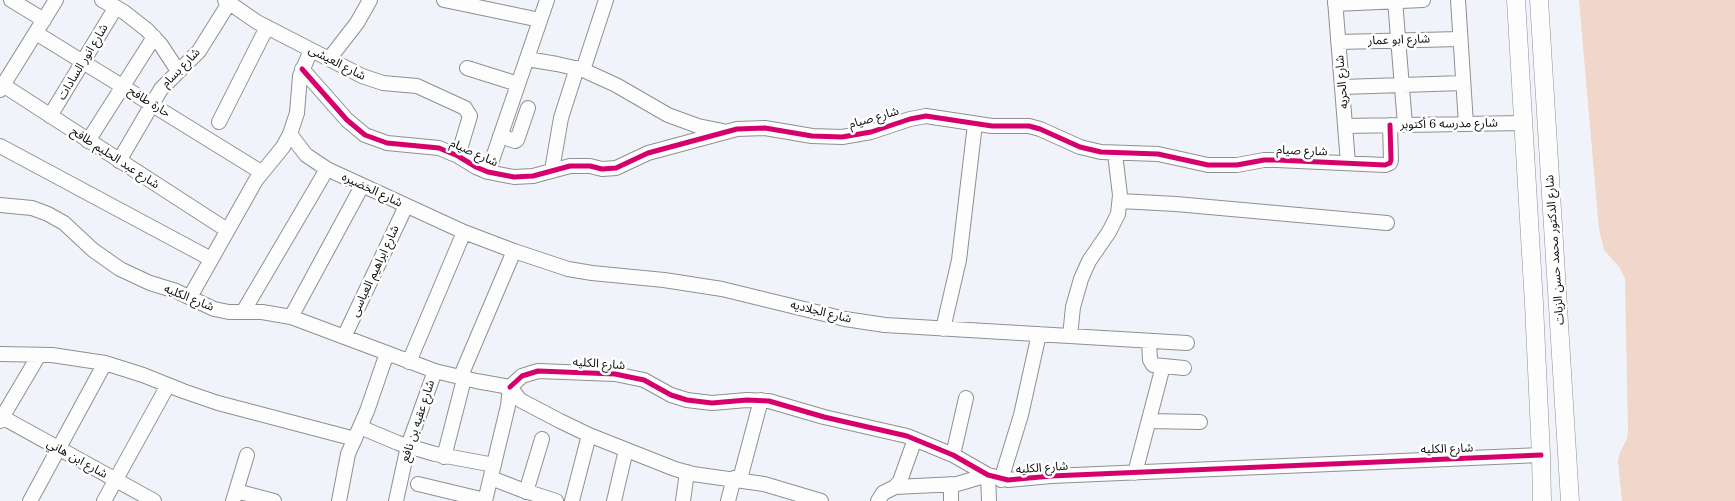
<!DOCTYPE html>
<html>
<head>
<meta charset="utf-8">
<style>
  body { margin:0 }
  canvas { display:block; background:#f0f3fa }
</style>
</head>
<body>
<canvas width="1735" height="501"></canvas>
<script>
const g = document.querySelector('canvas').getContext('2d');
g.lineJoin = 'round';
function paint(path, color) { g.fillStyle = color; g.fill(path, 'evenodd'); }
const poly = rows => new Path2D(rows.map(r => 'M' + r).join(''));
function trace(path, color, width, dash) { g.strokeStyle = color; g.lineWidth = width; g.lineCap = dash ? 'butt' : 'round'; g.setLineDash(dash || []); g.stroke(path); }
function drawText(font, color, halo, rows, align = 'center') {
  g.font = font + ' Lora,"Noto Sans Arabic",serif'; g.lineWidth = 5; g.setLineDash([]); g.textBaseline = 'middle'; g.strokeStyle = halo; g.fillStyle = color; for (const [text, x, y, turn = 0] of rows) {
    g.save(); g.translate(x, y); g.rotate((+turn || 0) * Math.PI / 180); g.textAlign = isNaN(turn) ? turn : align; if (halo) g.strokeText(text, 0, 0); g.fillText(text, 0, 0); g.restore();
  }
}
const water = poly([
  [1579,0,1735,0,1735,501,1622,501,1618,461,1620,452,1627,439,1628,430,1625,279,1620,268,1604,250,1599,229]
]);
const minor = poly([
  [11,0,44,20],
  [102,0,124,12,147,30,161,45,178,71],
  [225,0,257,22,362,76,383,83,417,86,465,108,470,116,458,156],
  [444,0,540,20],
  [1335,0,1348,163],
  [1395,0,1405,125],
  [1458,0,1466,124],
  [1335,4,1423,0],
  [36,33,261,172],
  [1338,42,1460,39],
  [329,59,357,23,370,0],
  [527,59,557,64,583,70,616,85,668,115,698,126,723,131],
  [467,68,518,84],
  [302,69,347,120,365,135,387,143,439,148,458,156,476,167,488,172,514,177,533,176,570,166,590,166,602,169,616,168,648,153,737,129,765,128,812,136,842,137,871,132,910,119,926,116,992,126,1029,126,1040,129,1080,147,1101,152,1158,154,1208,165,1237,165,1264,160,1277,160,1385,165,1390,163,1391,160,1390,125],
  [583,70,606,0],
  [3,85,227,230],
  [1342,87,1463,83],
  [0,90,56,0],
  [50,116,116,7],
  [219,122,267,27],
  [1345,126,1523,123],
  [290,134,306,155,327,169,464,232,514,251,568,269,592,273,664,280,722,289,845,319,885,325,1187,343],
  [500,136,515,141,517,140,528,108],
  [88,141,154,37],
  [0,146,211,259],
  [119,161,161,89,199,51,229,3],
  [552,170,561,118,577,68],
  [488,172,547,0],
  [1120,201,1176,204,1387,223],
  [0,205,32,208,48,214,64,223,93,250,120,269,150,283,176,291,214,309,229,312,262,312,291,317,435,371,476,381,510,387],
  [190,297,256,180,283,147,290,134,297,113,300,76,311,50],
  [243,312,327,169],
  [291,317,362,186],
  [943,329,959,260,975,124],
  [1070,336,1073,307,1081,279,1089,261,1109,232,1118,214,1120,195,1115,154],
  [344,337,406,206],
  [1149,341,1150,360,1153,365,1184,368],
  [0,354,52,355,105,363,143,375,183,391,218,403,355,439],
  [409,362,464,232],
  [460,378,514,251],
  [510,387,522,376,538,371,615,374,644,380,671,395,687,400,712,403,747,400,769,401,824,417,907,436,953,455,988,475,1008,480,1051,476,1541,455],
  [510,387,520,400,560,421,589,435,675,469,693,474,764,484,821,501],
  [0,416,154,501],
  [0,421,39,355],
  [1149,421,1200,422],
  [360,427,398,443,435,454,494,465],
  [953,455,966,398],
  [444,457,464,379],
  [1135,473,1163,366],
  [491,478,522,490,556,501],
  [740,479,761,400],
  [1001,480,1021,415,1039,334],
  [418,484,485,500],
  [951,484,951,501],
  [895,487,957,484,988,475,989,501],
  [236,491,274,501],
  [526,492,542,439],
  [30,501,105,363],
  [104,501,168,385],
  [233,501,247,455],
  [339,501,348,454,367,411,387,353],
  [396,501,408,446,435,371],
  [485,501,508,406,510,387],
  [572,501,589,435],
  [614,501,626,450],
  [683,501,687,472],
  [728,501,734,478],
  [878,501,883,493,895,487,900,481,915,439]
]);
const tertiary = poly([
  [1516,0,1534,304,1541,455,1542,501],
  [1539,0,1570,501]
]);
const cycleway = poly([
  [302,69,347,120,365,135,387,143,439,148,458,156,476,167,488,172,514,177,533,176,570,166,590,166,602,169,616,168,648,153,737,129,765,128,812,136,842,137,871,132,910,119,926,116,992,126,1029,126,1040,129,1080,147,1101,152,1158,154,1208,165,1237,165,1264,160,1277,160,1385,165,1390,163,1391,160,1390,125],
  [510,387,522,376,538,371,615,374,644,380,671,395,687,400,712,403,747,400,769,401,824,417,907,436,953,455,988,475,1008,480,1051,476,1541,455]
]);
const streetNames = [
  ["شارع ابو عمار",1399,40,-2],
  ["شارع انور السادات",83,62,-59],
  ["شارع العيشى",337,63,27],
  ["شارع بسام",181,68,-46],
  ["شارع الحريه",1342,82,-95],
  ["حارة طافح",149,102,32],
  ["شارع صيام",874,118,-16],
  ["شارع مدرسه 6 أكتوبر",1449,124,-1],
  ["شارع صيام",1302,151,2],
  ["شارع صيام",474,153,24],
  ["شارع عبد الحليم طافح",115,158,33],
  ["شارع الخضيره",372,190,25],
  ["شارع الدكتور محمد حسن الزيات",1555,250,-94],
  ["شارع ابراهيم العباسى",375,271,-65],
  ["شارع الكليه",189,298,22],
  ["شارع الجلاديه",821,312,14],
  ["شارع الكليه",599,364,4],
  ["شارع عقبه بن نافع",418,421,-72],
  ["شارع الكليه",1447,449,-2],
  ["شارع ابن هاني",77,459,29],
  ["شارع الكليه",1042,468,-4]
];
paint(water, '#f1d6ca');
trace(minor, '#8f9093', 16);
trace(tertiary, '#8f9093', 19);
trace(minor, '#fdfdfe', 14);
trace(tertiary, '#fdfdfe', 18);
trace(cycleway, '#d6006c', 5);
drawText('12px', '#0c0c0c', '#fff', streetNames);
</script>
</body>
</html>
